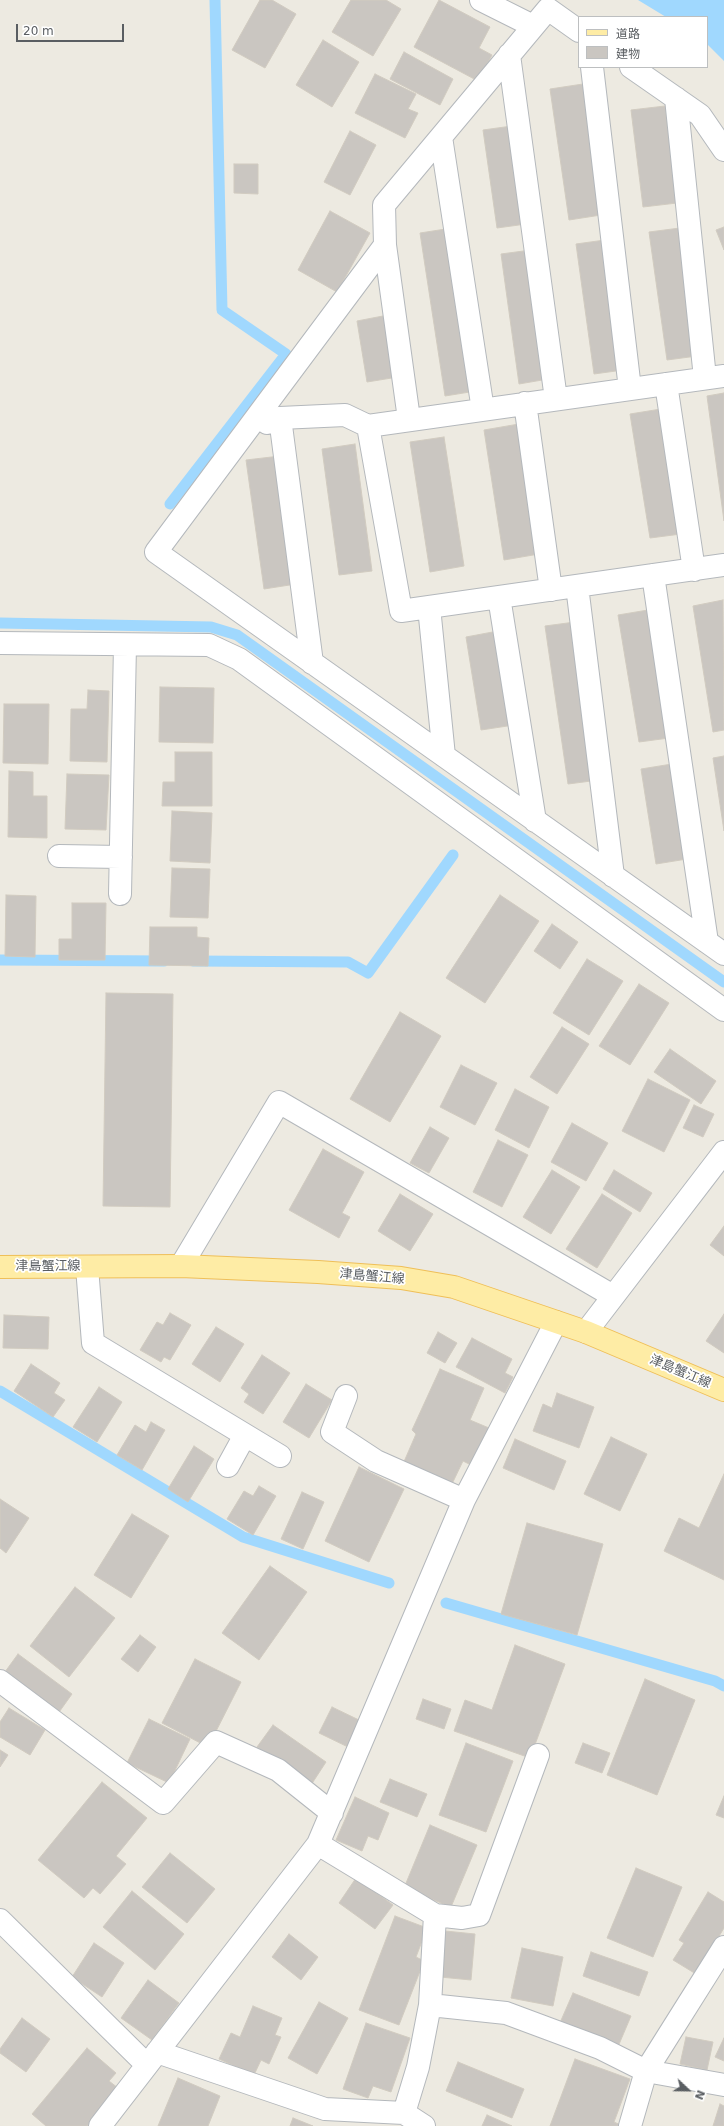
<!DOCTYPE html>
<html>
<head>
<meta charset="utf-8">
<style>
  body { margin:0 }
  #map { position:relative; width:724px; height:2126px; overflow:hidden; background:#edeae1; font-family:"DejaVu Sans","Noto Sans JP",sans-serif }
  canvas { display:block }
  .legend { position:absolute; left:578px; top:16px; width:130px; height:52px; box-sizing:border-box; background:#fff; border:1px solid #bdbfc0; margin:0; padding:5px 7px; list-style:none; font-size:12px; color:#5a5e62 }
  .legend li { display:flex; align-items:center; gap:8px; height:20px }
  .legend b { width:20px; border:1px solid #bdbfc0 }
  .north { position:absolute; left:668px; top:2070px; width:40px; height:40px; -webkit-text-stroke:3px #fff; paint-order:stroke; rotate:112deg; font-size:11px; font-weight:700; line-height:16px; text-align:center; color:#5a5e62 }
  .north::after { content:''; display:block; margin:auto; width:14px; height:18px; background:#5a5e62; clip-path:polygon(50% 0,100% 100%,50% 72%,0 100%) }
  .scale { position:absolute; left:16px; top:24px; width:108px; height:18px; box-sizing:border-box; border:2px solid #5a5e62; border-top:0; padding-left:5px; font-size:12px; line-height:14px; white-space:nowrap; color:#5a5e62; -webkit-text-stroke:3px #fff; paint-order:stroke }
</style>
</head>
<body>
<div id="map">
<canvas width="724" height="2126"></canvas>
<ul class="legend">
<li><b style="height:5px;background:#feeca5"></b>道路</li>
<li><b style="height:11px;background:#cac6c1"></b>建物</li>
</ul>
<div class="north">N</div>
<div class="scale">20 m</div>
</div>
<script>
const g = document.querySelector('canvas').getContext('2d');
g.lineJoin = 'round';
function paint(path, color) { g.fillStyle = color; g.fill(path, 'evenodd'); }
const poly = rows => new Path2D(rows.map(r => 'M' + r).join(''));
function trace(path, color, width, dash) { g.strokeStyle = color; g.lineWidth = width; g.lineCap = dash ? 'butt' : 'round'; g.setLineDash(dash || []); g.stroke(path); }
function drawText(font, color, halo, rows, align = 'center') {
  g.font = font + ' "DejaVu Sans","Noto Sans JP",sans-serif'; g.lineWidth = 3.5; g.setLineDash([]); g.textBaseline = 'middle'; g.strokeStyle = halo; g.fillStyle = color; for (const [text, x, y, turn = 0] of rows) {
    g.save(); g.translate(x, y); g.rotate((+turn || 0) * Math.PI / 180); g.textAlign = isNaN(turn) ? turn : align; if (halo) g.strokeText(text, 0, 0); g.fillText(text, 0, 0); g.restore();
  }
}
const water = poly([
  [638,0,724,0,724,61,707,44,707,17,666,17]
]);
const stream = poly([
  [170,504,286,354,222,310,215,0],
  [0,623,211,627,237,635,724,982],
  [0,960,164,961],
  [193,961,348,962,368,973,453,855],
  [0,1391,243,1537,389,1583],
  [446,1603,715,1681,724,1686]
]);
const building = poly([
  [260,0,272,0,296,14,265,68,232,50,260,0],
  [351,0,386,0,401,9,373,56,332,32,351,0],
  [439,0,490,27,479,48,492,55,478,81,414,47,439,0],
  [323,40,359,62,332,107,296,85,323,40],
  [404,52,453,79,440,105,390,79,404,52],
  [375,74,416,94,408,109,418,113,405,138,355,113,375,74],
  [583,84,601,215,569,220,550,89,583,84],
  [665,106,677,203,643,207,631,110,665,106],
  [512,126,526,224,497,228,483,130,512,126],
  [350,131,376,145,350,195,324,182,350,131],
  [234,164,258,164,258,194,234,193,234,164],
  [330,211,370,233,337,292,298,270,330,211],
  [724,227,724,250,716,230,724,227],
  [452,228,476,391,445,396,420,233,452,228],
  [680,228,697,356,667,360,649,232,680,228],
  [605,240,623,370,594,374,576,244,605,240],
  [531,250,548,379,519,384,501,254,531,250],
  [388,315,398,377,367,382,357,321,388,315],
  [724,393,724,521,707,396,724,393],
  [661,409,681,534,650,538,630,414,661,409],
  [519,424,539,554,504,560,484,430,519,424],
  [444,437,464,566,430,572,410,442,444,437],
  [355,444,372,571,339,575,322,449,355,444],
  [280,456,296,584,264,589,246,460,280,456],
  [723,600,724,730,713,732,693,606,723,600],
  [648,610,669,738,639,742,618,615,648,610],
  [575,622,599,780,568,784,545,626,575,622],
  [498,631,514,725,481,730,466,637,498,631],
  [160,687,214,688,213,743,159,742,160,687],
  [88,690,109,691,107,762,70,761,71,709,87,709,88,690],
  [4,704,49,704,48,764,3,763,4,704],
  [175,752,212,752,212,806,162,806,163,782,175,782,175,752],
  [724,756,724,831,713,758,724,756],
  [672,764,687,859,656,864,641,769,672,764],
  [9,771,33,772,33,796,47,796,47,838,8,837,9,771],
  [67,774,109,775,106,830,65,829,67,774],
  [172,811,212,813,210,863,170,861,172,811],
  [172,868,210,869,208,918,170,917,172,868],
  [6,895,36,896,35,957,5,956,6,895],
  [500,895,539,921,485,1003,446,978,500,895],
  [72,903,106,903,105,960,59,960,59,939,72,939,72,903],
  [552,924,578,942,560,969,534,951,552,924],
  [150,927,197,927,197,937,209,938,208,966,149,965,150,927],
  [587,959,623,981,589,1035,553,1013,587,959],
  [639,984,669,1003,630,1065,599,1046,639,984],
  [106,993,173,994,170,1207,103,1206,106,993],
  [400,1012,441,1036,390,1122,350,1099,400,1012],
  [562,1027,589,1044,557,1094,530,1077,562,1027],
  [670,1049,716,1081,701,1104,654,1072,670,1049],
  [461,1065,497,1083,475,1125,440,1107,461,1065],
  [648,1079,690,1100,664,1152,622,1131,648,1079],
  [515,1089,549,1107,529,1148,495,1130,515,1089],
  [694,1105,714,1114,703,1137,683,1128,694,1105],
  [572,1123,608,1143,586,1181,551,1162,572,1123],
  [430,1127,449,1138,429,1173,410,1163,430,1127],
  [498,1140,528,1155,502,1207,473,1192,498,1140],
  [323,1149,364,1172,342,1213,350,1217,339,1238,289,1210,323,1149],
  [552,1170,580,1187,551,1234,523,1217,552,1170],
  [614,1170,652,1193,640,1212,603,1189,614,1170],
  [400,1194,433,1214,410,1251,378,1231,400,1194],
  [602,1194,632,1213,597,1268,566,1249,602,1194],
  [724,1226,724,1256,710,1245,724,1226],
  [170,1313,191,1325,170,1360,164,1357,161,1362,140,1350,157,1322,163,1325,170,1313],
  [724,1314,724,1353,706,1341,724,1314],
  [4,1315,49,1317,48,1349,3,1348,4,1315],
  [216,1327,244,1344,220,1382,192,1364,216,1327],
  [438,1332,457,1343,445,1363,427,1353,438,1332],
  [472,1338,512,1359,505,1373,513,1377,505,1393,456,1367,472,1338],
  [262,1355,290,1373,263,1414,244,1402,249,1394,241,1388,262,1355],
  [31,1364,60,1383,54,1393,65,1400,53,1417,14,1391,31,1364],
  [440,1369,484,1388,470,1420,489,1428,473,1466,463,1461,451,1486,403,1464,416,1434,412,1430,440,1369],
  [306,1384,332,1400,309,1438,283,1422,306,1384],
  [99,1387,122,1402,97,1442,73,1427,99,1387],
  [557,1393,594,1407,579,1448,533,1431,543,1404,552,1408,557,1393],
  [151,1422,165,1430,142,1470,117,1455,135,1425,146,1432,151,1422],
  [611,1437,647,1454,620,1511,584,1494,611,1437],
  [515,1439,566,1461,554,1490,503,1468,515,1439],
  [194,1446,214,1459,188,1502,168,1489,194,1446],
  [359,1467,404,1489,369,1562,325,1541,359,1467],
  [724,1474,724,1580,664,1551,679,1518,699,1528,724,1474],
  [259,1486,276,1496,253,1535,227,1519,244,1491,253,1496,259,1486],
  [302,1492,324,1502,303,1549,281,1539,302,1492],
  [0,1499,29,1518,6,1553,0,1548,0,1499],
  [132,1514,169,1536,131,1598,94,1575,132,1514],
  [527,1523,603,1544,577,1635,501,1614,527,1523],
  [270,1566,307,1592,259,1660,222,1633,270,1566],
  [75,1587,115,1618,69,1677,30,1646,75,1587],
  [140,1635,156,1647,138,1672,121,1659,140,1635],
  [515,1645,565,1664,530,1758,454,1731,465,1700,492,1710,515,1645],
  [18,1654,72,1694,57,1715,2,1676,18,1654],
  [195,1659,241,1682,208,1747,162,1723,195,1659],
  [645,1679,695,1700,657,1795,607,1775,645,1679],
  [423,1699,451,1709,444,1729,416,1719,423,1699],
  [332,1707,361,1721,348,1747,319,1733,332,1707],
  [9,1708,45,1730,30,1755,0,1737,0,1722,9,1708],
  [149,1719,190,1739,169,1783,127,1763,149,1719],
  [273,1725,326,1762,311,1785,257,1747,273,1725],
  [466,1743,513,1761,486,1832,439,1815,466,1743],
  [583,1743,610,1753,602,1773,575,1763,583,1743],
  [0,1750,8,1755,0,1767,0,1750],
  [390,1779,427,1794,417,1817,380,1802,390,1779],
  [102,1782,147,1818,116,1856,126,1864,100,1894,93,1888,84,1898,38,1860,102,1782],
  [724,1796,724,1818,716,1815,724,1796],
  [355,1797,389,1813,378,1840,368,1836,362,1851,336,1840,355,1797],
  [430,1825,477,1845,451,1907,404,1888,430,1825],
  [170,1853,215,1889,187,1923,142,1887,170,1853],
  [636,1868,682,1887,653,1957,607,1938,636,1868],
  [356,1878,393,1905,375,1929,339,1903,356,1878],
  [132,1891,184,1934,155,1970,103,1927,132,1891],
  [708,1892,724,1902,724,1928,696,1974,673,1960,684,1943,679,1940,708,1892],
  [395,1916,427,1928,416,1957,424,1961,399,2025,359,2010,395,1916],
  [445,1931,475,1934,471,1980,440,1977,445,1931],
  [289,1934,318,1957,301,1980,272,1957,289,1934],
  [94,1943,124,1963,102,1997,72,1977,94,1943],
  [522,1948,563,1957,553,2006,511,1998,522,1948],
  [591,1952,648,1972,639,1996,583,1976,591,1952],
  [148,1980,179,2003,152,2040,121,2018,148,1980],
  [573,1993,631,2016,617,2049,559,2025,573,1993],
  [319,2002,348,2018,317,2074,288,2058,319,2002],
  [253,2006,282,2018,275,2035,281,2037,269,2064,261,2060,254,2075,219,2059,231,2033,240,2037,253,2006],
  [22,2018,50,2039,26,2072,0,2053,0,2049,22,2018],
  [366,2023,410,2038,391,2092,373,2086,368,2098,343,2089,366,2023],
  [686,2037,713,2042,707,2070,680,2064,686,2037],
  [724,2038,724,2061,715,2057,724,2038],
  [87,2048,116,2073,109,2081,118,2088,87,2126,46,2126,32,2114,87,2048],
  [575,2059,630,2079,614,2122,623,2126,550,2126,575,2059],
  [458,2062,524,2089,512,2118,446,2091,458,2062],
  [178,2078,220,2096,208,2126,158,2126,178,2078],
  [720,2104,724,2106,724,2126,713,2126,720,2104],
  [487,2115,512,2126,482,2126,487,2115],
  [293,2118,313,2126,290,2126,293,2118]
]);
const minor = poly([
  [481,0,533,26],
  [579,31,548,9,384,205,385,245,156,552,724,954],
  [509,55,556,399],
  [592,67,630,389],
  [631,67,700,115,724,150],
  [676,98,705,378],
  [441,137,483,410],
  [385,245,409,419],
  [724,376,368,426,401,611,724,565],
  [666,384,694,570],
  [525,403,551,590],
  [280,418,312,663],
  [267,423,280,418,345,415,368,426],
  [653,575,707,942],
  [577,586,613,876],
  [499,597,535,821],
  [429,607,444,756],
  [0,643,209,645,239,659,724,1010],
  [59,856,121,857],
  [120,894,125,645],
  [181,1266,279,1102,613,1296],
  [87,1267,93,1343,280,1456],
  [586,1332,724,1152],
  [346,1396,332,1432,376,1461,464,1500],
  [228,1466,245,1435],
  [0,1681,163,1803,216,1742,278,1770,332,1813],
  [318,1844,435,1915,462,1918,479,1915,538,1755],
  [0,1920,147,2065],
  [430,2005,506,2013,600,2048,646,2071,724,2085],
  [157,2052,325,2109,404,2113],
  [100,2126,318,1844,464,1500,556,1322],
  [424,2126,404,2113,418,2067,430,2005,435,1915],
  [630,2126,646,2071,724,1947]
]);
const major = poly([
  [0,1267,181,1266,318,1272,401,1278,454,1287,586,1332,724,1390]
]);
const streetNames = [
  ["津島蟹江線",48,1267],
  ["津島蟹江線",372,1277,5],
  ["津島蟹江線",680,1372,23]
];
paint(water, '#a0d8fe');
trace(stream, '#a0d8fe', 11);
paint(building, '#cac6c1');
trace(building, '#d1cbc0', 1);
trace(minor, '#b4b8bc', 24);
trace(major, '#efbf58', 24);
trace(minor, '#fff', 22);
trace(major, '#feeca5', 22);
drawText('13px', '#5a5e62', '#fff', streetNames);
</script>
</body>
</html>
